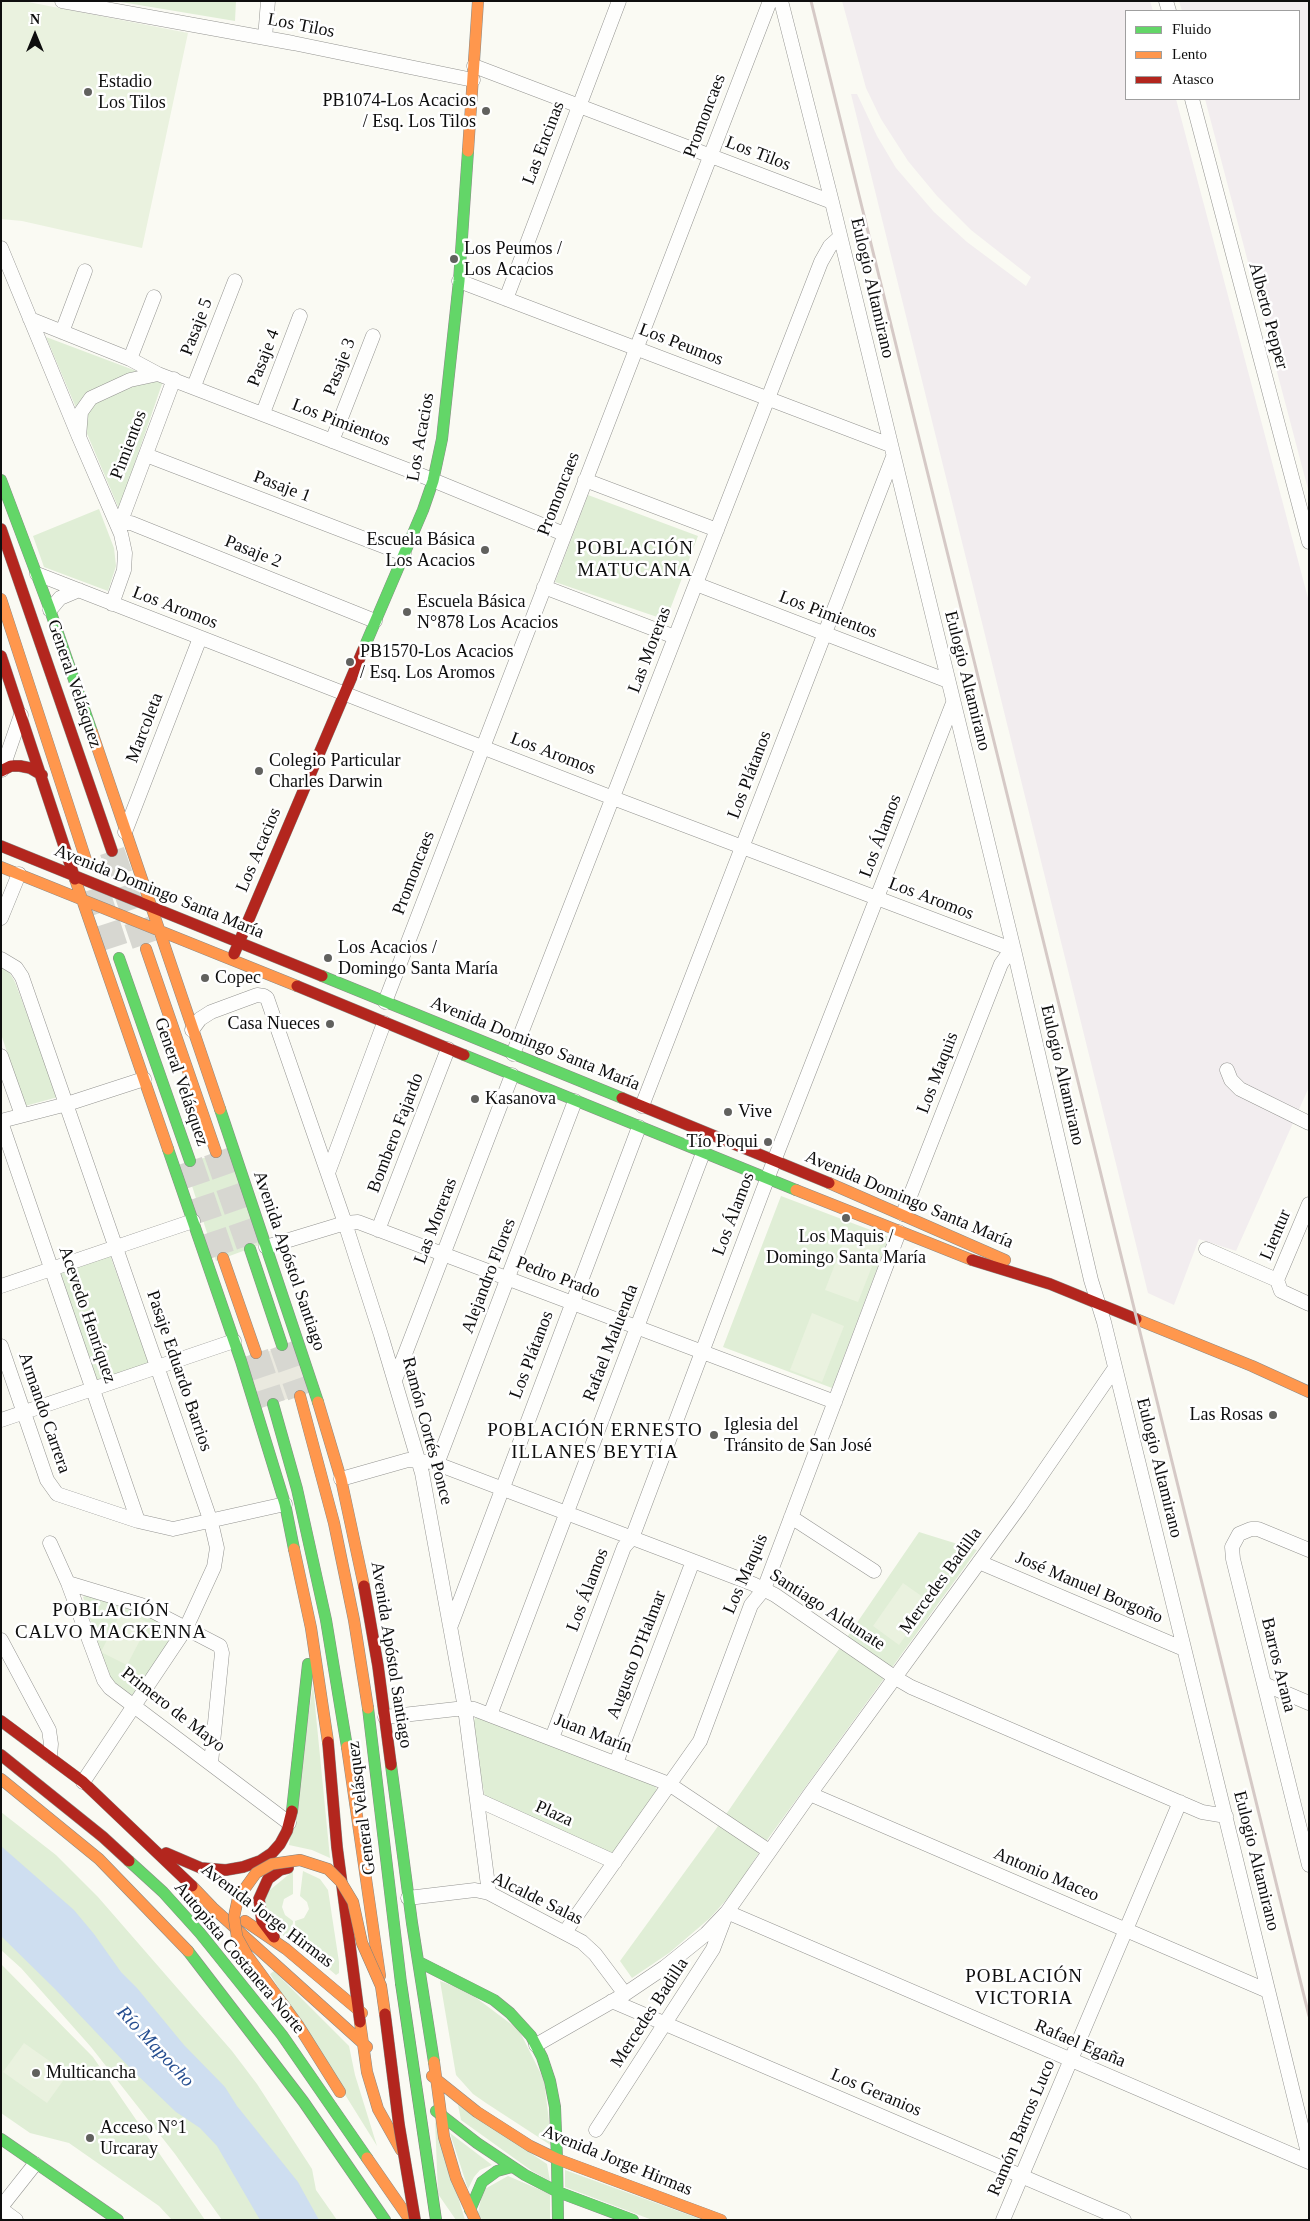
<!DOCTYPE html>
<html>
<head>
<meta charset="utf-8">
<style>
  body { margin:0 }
  #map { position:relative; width:1310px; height:2221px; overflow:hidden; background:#fafaf3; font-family:Georgia,serif }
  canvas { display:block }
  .frame { position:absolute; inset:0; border:2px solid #0e0e0e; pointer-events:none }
  .legend { position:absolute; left:1125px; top:10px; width:175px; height:90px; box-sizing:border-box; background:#fff; border:1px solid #9f9f9f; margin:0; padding:6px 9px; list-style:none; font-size:15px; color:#0e0e0e }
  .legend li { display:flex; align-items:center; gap:10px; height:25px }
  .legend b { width:25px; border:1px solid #9f9f9f }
  .north { position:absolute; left:10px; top:10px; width:50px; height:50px; -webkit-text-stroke:4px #fff; paint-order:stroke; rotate:0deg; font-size:14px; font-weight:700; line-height:20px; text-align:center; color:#0e0e0e }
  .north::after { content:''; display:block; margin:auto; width:18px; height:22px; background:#0e0e0e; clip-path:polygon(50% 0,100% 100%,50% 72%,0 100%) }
</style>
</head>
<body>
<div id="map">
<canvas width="1310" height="2221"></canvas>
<div class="frame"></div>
<ul class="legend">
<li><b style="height:6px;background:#63d668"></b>Fluido</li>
<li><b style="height:6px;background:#ff974d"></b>Lento</li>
<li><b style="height:6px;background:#b3261e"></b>Atasco</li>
</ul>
<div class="north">N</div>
</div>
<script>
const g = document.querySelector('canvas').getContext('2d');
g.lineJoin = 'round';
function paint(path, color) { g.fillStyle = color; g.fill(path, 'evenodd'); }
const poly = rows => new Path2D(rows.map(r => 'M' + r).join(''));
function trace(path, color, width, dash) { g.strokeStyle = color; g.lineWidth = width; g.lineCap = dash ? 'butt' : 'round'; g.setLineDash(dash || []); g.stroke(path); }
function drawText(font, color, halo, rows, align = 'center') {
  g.font = font + ' Georgia,serif'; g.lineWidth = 5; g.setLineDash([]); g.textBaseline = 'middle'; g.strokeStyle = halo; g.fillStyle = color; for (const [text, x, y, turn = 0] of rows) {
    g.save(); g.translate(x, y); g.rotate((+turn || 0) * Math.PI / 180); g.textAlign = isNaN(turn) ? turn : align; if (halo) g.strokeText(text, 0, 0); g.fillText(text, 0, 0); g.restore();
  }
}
const industrial = poly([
  [842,1,1150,1,1153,11,1126,11,1126,99,1176,99,1309,602,1309,1087,1236,1251,1199,1239,1174,1305,1148,1293,851,94,857,94,877,136,896,168,934,212,967,242,1026,286,1031,277,971,230,937,196,908,161,881,119,866,88],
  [1179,1,1309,1,1309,493,1205,99,1299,99,1299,11,1182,11]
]);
const green = poly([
  [115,1,236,1,235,21],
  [46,337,163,381,119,509],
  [588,495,698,536,666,620,555,582],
  [99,509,114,548,116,566,108,591,44,567,33,536],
  [1,967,8,970,15,982,58,1097,25,1106,1,1034],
  [229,1150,262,1244,216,1261,185,1164],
  [781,1196,889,1237,832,1388,723,1347],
  [110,1255,149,1364,95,1381,60,1272],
  [919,1532,977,1550,767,1840,735,1890,710,1918,669,1953,632,1978,620,1961,716,1829],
  [88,1594,131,1607,177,1630,132,1699,111,1685,83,1597],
  [313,1685,330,1858,312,1850,289,1845],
  [475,1718,480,1718,653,1783,658,1791,613,1854,485,1797,471,1727],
  [1,1812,56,1855,98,1897,232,2051,257,2084,312,2169,316,2190,337,2220,222,2220,175,2154,91,2047,21,1968,1,1950],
  [293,1871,293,1894,284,1899,282,1907,285,1915,293,1921,292,1938,289,1936,286,1939,265,1913,265,1894],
  [303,1871,320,1879,328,1890,339,1962,339,1973,336,1975,296,1941,295,1921,304,1918,309,1909,307,1902,300,1896],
  [1,1964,93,2057,205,2220,172,2220,159,2206,69,2143,30,2133,1,2113],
  [274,1971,349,2046,355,2075,377,2146,270,1974],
  [440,1981,467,1991,519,2030,544,2080,552,2146,486,2103,473,2094,456,2075],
  [458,2105,547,2164,550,2181,532,2171,461,2120],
  [435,2120,465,2220,456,2220,438,2194],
  [450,2133,492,2165,480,2170,474,2177,468,2189],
  [565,2170,703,2220,653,2220,647,2218,565,2187],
  [508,2176,550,2194,550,2220,482,2220,478,2213,483,2190]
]);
const pitch = poly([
  [1,1,23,1,188,33,142,248,22,221,1,219],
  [847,1233,880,1246,858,1302,825,1290],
  [812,1313,844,1326,822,1382,790,1370],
  [903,1583,930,1602,899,1645,873,1626],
  [122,1610,149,1623,127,1665,101,1652],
  [24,2043,68,2074,47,2103,3,2072]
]);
const plaza = poly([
  [298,1341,315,1390,257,1409,241,1361]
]);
const water = poly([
  [1,1846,74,1910,94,1934,121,1972,137,1988,184,2045,225,2087,237,2106,298,2182,319,2220,260,2220,217,2146,200,2128,176,2112,130,2068,55,1989,1,1936]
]);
const highwayTunnel = poly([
  [112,851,146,949],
  [96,888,119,958],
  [216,1152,250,1249],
  [190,1161,223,1258],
  [282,1345,300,1396],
  [256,1353,273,1404]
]);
const street = poly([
  [62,1,293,43,473,80],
  [781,1,832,202,1014,950,1091,1280,1104,1322,1309,2157],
  [1166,1,1169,11],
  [265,38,268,1],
  [474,66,832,202],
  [1192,99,1309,542],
  [1,248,79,437,121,534,125,553,124,570,112,604],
  [459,281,890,445],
  [506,299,619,1],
  [30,319,130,359,158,374],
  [62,332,85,271],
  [130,359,154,297],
  [194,386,235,281],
  [263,413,300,316],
  [79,437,81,412,91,398,130,380,158,374,413,472,564,534],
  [332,441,373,336],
  [146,455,404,554],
  [585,480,717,530],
  [117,523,131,523,375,621],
  [117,523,124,513,174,379],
  [37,574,613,798,1014,950],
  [696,584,948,681],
  [544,587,675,637],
  [50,610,60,598,79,590],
  [2,770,21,715],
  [125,832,200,638],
  [1,918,19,874],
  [1,959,16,968,22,977,211,1522,217,1548,214,1567,186,1628,83,1782],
  [385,1002,770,1],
  [192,1030,200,1019,211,1012,257,995,264,996,267,998,345,1223,381,1335,422,1473,465,1708,489,1893],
  [513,1054,821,262,830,246,840,237],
  [1,1056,22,1115],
  [1227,1070,1231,1080,1240,1089,1309,1123],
  [642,1106,893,457],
  [1,1121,67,1104,144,1079],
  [1,1122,138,1521],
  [328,1173,384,1023],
  [903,1214,1001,964,1006,957,1014,950],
  [378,1230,448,1049],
  [266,1247,345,1223,358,1222,835,1402],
  [1206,1249,1277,1280],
  [1277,1280,1309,1204],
  [1277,1280,1281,1291,1309,1304],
  [1,1286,193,1221],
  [1,1346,47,1480,57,1494,138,1521,173,1529,285,1504],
  [395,1380,512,1075],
  [1,1420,234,1341],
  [437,1464,575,1101],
  [341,1479,408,1460,432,1462,693,1561,753,1584,775,1595,894,1677,911,1687,1202,1812,1226,1816],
  [791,1517,874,1571],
  [50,1543,68,1583,104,1680,110,1688,289,1823],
  [1309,1550,1258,1529,1251,1529,1239,1534,1232,1547,1233,1559,1309,1865],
  [979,1562,1184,1649],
  [68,1583,141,1605,220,1646,222,1653,211,1763],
  [451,1625,639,1127],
  [1,1640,49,1730,51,1744,50,1756],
  [1264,1684,1309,1703],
  [490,1715,703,1153],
  [385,1717,465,1708,474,1709,669,1784,769,1851],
  [552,1738,624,1547,632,1538,774,1161,953,703],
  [616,1763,693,1561],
  [810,1794,1268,1991],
  [478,1800,615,1862],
  [408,1898,475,1890,489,1893,582,1942,595,1954,625,1994],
  [565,1932,700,1741,751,1605,764,1589,899,1232],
  [612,2001,1124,2220],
  [536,2045,625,1994,665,1967,706,1934,727,1912,810,1794,1020,1506,1115,1368],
  [596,2130,713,1949,727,1912,1309,2162],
  [1,2207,35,2164],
  [1,2209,16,2220],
  [1003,2220,1180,1802]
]);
const fast = poly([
  [1,480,50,610,92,732],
  [364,648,423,510,433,481,442,439,459,281,468,151],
  [119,958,190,1161],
  [322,976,622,1098],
  [464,1055,796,1190],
  [220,1109,318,1402],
  [168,1149,241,1361,285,1504,294,1549],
  [250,1249,282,1345],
  [273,1404,297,1489,326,1620,347,1747],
  [368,1708,401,1983],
  [391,1765,412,1923,434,2062],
  [292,1811,308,1664],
  [129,1861,163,1892,200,1933,282,2035,367,2158],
  [188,1951,303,2101,385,2220],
  [419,1962,494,2000,510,2013,531,2036,542,2057,550,2081,555,2107,557,2159],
  [436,2111,477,2143,525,2175,558,2192,633,2220],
  [1,2139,118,2220],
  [557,2159,558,2220],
  [470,2210,482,2182,497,2171,512,2167]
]);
const slow = poly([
  [468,151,478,1],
  [1,599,86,860],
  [92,732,220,1109],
  [1,867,297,986],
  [75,879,168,1149],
  [146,949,216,1152],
  [829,1183,1005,1260],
  [796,1190,972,1260],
  [223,1258,256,1353],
  [1136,1319,1252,1366,1309,1392],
  [300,1396,334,1523,354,1620,368,1708],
  [318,1402,341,1479,364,1586],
  [294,1549,311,1628,328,1742],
  [347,1747,380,1976],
  [1,1779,99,1859,188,1951],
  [192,1886,213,1908,367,2047],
  [245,1921,286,1949,362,2013],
  [247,1955,298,2025,340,2092],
  [360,2022,367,2072,378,2109,401,2150],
  [434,2062,444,2137,456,2178,475,2220],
  [432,2076,477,2112,530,2146,557,2159,721,2220],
  [367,2158,410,2220]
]);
const jam = poly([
  [1,529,112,851],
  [1,656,75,879],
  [1,771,11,766,20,766,30,768,42,775],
  [1,846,322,976],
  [234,954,364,648],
  [297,986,464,1055],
  [622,1098,829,1183],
  [972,1260,1050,1284,1136,1319],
  [364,1586,378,1666,391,1765],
  [1,1721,83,1782,192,1886],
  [328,1742,337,1847,360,2022],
  [1,1755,103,1837,129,1861],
  [166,1853,201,1868,226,1870,243,1867,260,1861,272,1853,280,1844,287,1831,292,1811],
  [274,1937,262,1921,259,1899,268,1879,280,1870,288,1868]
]);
const rail = poly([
  [811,1,1309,2016]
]);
const fastBridge = poly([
  [401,1983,436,2220]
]);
const slowBridge = poly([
  [247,1955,237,1937,234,1917,238,1898,256,1873,272,1864,300,1860,328,1869,341,1882,353,1902,362,1943,381,1986,385,2014]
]);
const jamBridge = poly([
  [385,2014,399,2125,415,2220]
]);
const markers = [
  [88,92,5,"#61615e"],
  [486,111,5,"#61615e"],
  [454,259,5,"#61615e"],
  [485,550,5,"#61615e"],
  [407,612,5,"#61615e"],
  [350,662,5,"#61615e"],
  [259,771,5,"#61615e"],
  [328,958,5,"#61615e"],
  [205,978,5,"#61615e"],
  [330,1024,5,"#61615e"],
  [475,1099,5,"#61615e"],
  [728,1112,5,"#61615e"],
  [768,1142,5,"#61615e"],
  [846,1218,5,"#61615e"],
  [1273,1415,5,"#61615e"],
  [714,1435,5,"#61615e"],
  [36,2073,5,"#61615e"],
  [90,2138,5,"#61615e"]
];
const streetNames = [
  ["Los Tilos",301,26,11],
  ["Promoncaes",705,116,-69],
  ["Las Encinas",544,143,-69],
  ["Los Tilos",758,154,21],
  ["Eulogio Altamirano",872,288,77],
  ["Alberto Pepper",1268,316,75],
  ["Pasaje 5",197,327,-69],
  ["Los Peumos",681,345,21],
  ["Pasaje 4",264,358,-69],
  ["Pasaje 3",340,367,-69],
  ["Los Pimientos",341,423,21],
  ["Los Acacios",421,437,-80],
  ["Pimientos",129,445,-69],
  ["Pasaje 1",282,487,21],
  ["Promoncaes",559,494,-69],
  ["Pasaje 2",253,552,22],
  ["Los Aromos",175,608,21],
  ["Los Pimientos",828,615,21],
  ["Las Moreras",650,650,-69],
  ["Eulogio Altamirano",967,681,76],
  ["General Velásquez",74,684,71],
  ["Marcoleta",145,728,-69],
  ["Los Aromos",553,754,21],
  ["Los Plátanos",750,775,-69],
  ["Los Álamos",881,836,-69],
  ["Los Acacios",259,850,-67],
  ["Promoncaes",414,873,-69],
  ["Avenida Domingo Santa María",159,892,22],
  ["Los Aromos",931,899,21],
  ["Avenida Domingo Santa María",535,1044,22],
  ["Los Maquis",938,1073,-69],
  ["Eulogio Altamirano",1062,1075,77],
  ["General Velásquez",181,1082,71],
  ["Bombero Fajardo",396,1133,-69],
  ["Avenida Domingo Santa María",909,1200,23],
  ["Los Álamos",734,1214,-69],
  ["Las Moreras",436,1221,-69],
  ["Lientur",1276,1235,-67],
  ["Avenida Apóstol Santiago",289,1261,71],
  ["Alejandro Flores",489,1276,-69],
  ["Pedro Prado",558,1278,21],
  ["Acevedo Henríquez",87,1315,71],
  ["Rafael Maluenda",611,1343,-69],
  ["Los Plátanos",532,1355,-69],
  ["Pasaje Eduardo Barrios",179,1371,71],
  ["Armando Carrera",44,1413,71],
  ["Ramón Cortés Ponce",427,1431,75],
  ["Eulogio Altamirano",1159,1468,76],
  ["Los Maquis",746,1574,-66],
  ["Mercedes Badilla",941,1581,-54],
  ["José Manuel Borgoño",1089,1588,23],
  ["Los Álamos",588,1590,-69],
  ["Santiago Aldunate",827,1610,33],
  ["Avenida Apóstol Santiago",391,1655,81],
  ["Augusto D'Halmar",637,1655,-69],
  ["Barros Arana",1278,1665,76],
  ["Primero de Mayo",173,1710,38],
  ["Juan Marín",593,1734,21],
  ["General Velásquez",362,1808,-97],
  ["Plaza",554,1814,24],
  ["Eulogio Altamirano",1256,1861,76],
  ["Antonio Maceo",1046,1875,23],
  ["Alcalde Salas",537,1899,26],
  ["Avenida Jorge Hirmas",267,1916,37],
  ["Autopista Costanera Norte",239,1958,50],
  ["Mercedes Badilla",650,2013,-57],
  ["Rafael Egaña",1080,2044,23],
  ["Los Geranios",876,2093,23],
  ["Ramón Barros Luco",1022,2128,-67],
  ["Avenida Jorge Hirmas",617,2161,22]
];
const poiNames = [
  ["Estadio",98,82],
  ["Los Tilos",98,103],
  ["PB1074-Los Acacios",476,101,"right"],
  ["/ Esq. Los Tilos",476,122,"right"],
  ["Los Peumos /",464,249],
  ["Los Acacios",464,270],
  ["Escuela Básica",475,540,"right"],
  ["Los Acacios",475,561,"right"],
  ["Escuela Básica",417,602],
  ["N°878 Los Acacios",417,623],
  ["PB1570-Los Acacios",360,652],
  ["/ Esq. Los Aromos",360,673],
  ["Colegio Particular",269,761],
  ["Charles Darwin",269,782],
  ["Los Acacios /",338,948],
  ["Domingo Santa María",338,969],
  ["Copec",215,978],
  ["Casa Nueces",320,1024,"right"],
  ["Kasanova",485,1099],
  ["Vive",738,1112],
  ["Tío Poqui",758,1142,"right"],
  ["Los Maquis /",846,1237,"center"],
  ["Domingo Santa María",846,1258,"center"],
  ["Las Rosas",1263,1415,"right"],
  ["Iglesia del",724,1425],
  ["Tránsito de San José",724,1446],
  ["Multicancha",46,2073],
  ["Acceso N°1",100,2128],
  ["Urcaray",100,2149]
];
const neighbourhoodNames = [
  ["POBLACIÓN",635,549],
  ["MATUCANA",635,571],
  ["POBLACIÓN ERNESTO",595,1431],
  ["ILLANES BEYTIA",595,1453],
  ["POBLACIÓN",111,1611],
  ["CALVO MACKENNA",111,1633],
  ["POBLACIÓN",1024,1977],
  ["VICTORIA",1024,1999]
];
const waterNames = [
  ["Río Mapocho",155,2047,47]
];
paint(industrial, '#f2edef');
paint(green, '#e0eed6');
paint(pitch, '#eaf2df');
paint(plaza, '#eae9df');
paint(water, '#cedef0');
trace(highwayTunnel, '#d7d7d1', 25, [25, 12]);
trace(street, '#949491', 15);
trace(fast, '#8b8b88', 12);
trace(slow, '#8b8b88', 12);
trace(jam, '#8b8b88', 12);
trace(street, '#fefefd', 14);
trace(fast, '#63d668', 11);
trace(slow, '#ff974d', 11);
trace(jam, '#b3261e', 11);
trace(rail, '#d5c9c6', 3);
trace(fastBridge, '#82827e', 12, []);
trace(slowBridge, '#82827e', 12, []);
trace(jamBridge, '#82827e', 12, []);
trace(fastBridge, '#63d668', 11);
trace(slowBridge, '#ff974d', 11);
trace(jamBridge, '#b3261e', 11);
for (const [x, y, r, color] of markers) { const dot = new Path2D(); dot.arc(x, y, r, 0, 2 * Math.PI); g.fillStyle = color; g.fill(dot); trace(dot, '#fff', 2); }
drawText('18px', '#0e0e0e', '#fff', streetNames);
drawText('18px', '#0e0e0e', '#fff', poiNames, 'left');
g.letterSpacing = '1px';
drawText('19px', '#0e0e0e', '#fff', neighbourhoodNames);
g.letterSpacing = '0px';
drawText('italic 19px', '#264e90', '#fff', waterNames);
</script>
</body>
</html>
